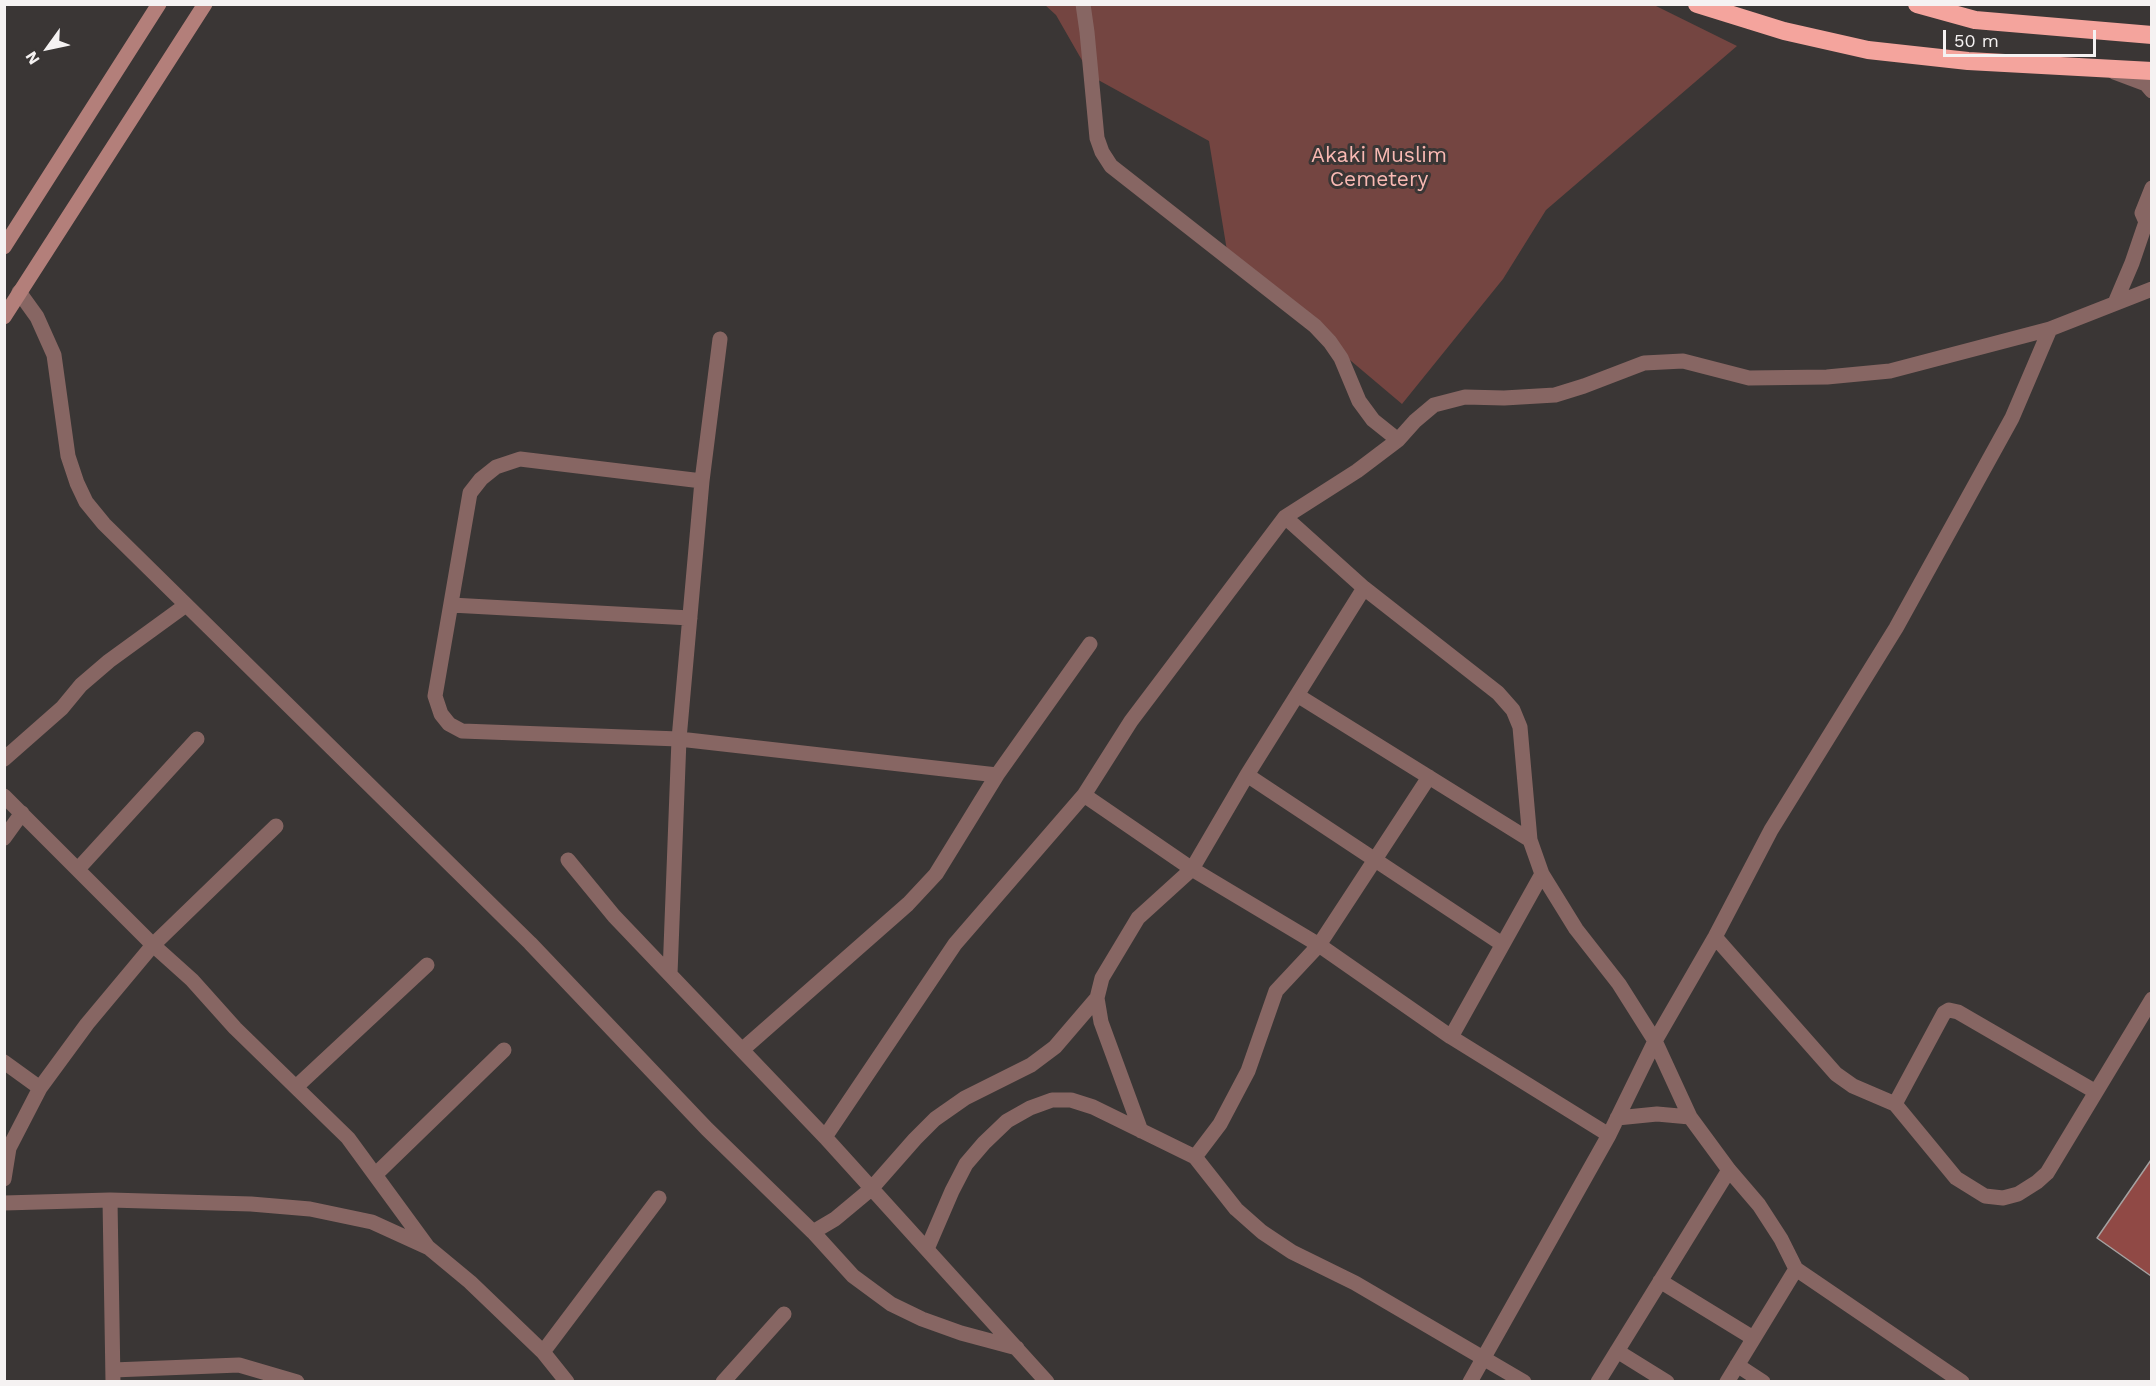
<!DOCTYPE html>
<html>
<head>
<meta charset="utf-8">
<style>
  body { margin:0 }
  #map { position:relative; width:2156px; height:1386px; overflow:hidden; background:#3a3635; font-family:"Work Sans",sans-serif }
  canvas { display:block }
  .frame { position:absolute; inset:0; border:6px solid #f5f2f2; pointer-events:none }
  .north { position:absolute; left:18px; top:18px; width:60px; height:60px; -webkit-text-stroke:4px #3a3635; paint-order:stroke; rotate:237deg; font-size:16px; font-weight:700; line-height:24px; text-align:center; color:#f5f2f2 }
  .north::after { content:''; display:block; margin:auto; width:21px; height:27px; background:#f5f2f2; clip-path:polygon(50% 0,100% 100%,50% 72%,0 100%) }
  .scale { position:absolute; left:1943px; top:30px; width:153px; height:27px; box-sizing:border-box; border:3px solid #f5f2f2; border-top:0; padding-left:8px; font-size:18px; line-height:21px; white-space:nowrap; color:#f5f2f2; -webkit-text-stroke:4px #3a3635; paint-order:stroke }
</style>
</head>
<body>
<div id="map">
<canvas width="2156" height="1386"></canvas>
<div class="frame"></div>
<div class="north">N</div>
<div class="scale">50 m</div>
</div>
<script>
const g = document.querySelector('canvas').getContext('2d');
g.lineJoin = 'round';
function paint(path, color) { g.fillStyle = color; g.fill(path, 'evenodd'); }
const poly = rows => new Path2D(rows.map(r => 'M' + r).join(''));
function trace(path, color, width, dash) { g.strokeStyle = color; g.lineWidth = width; g.lineCap = dash ? 'butt' : 'round'; g.setLineDash(dash || []); g.stroke(path); }
function drawText(font, color, halo, rows, align = 'center') {
  g.font = font + ' "Work Sans",sans-serif'; g.lineWidth = 6; g.setLineDash([]); g.textBaseline = 'middle'; g.strokeStyle = halo; g.fillStyle = color; for (const [text, x, y, turn = 0] of rows) {
    g.save(); g.translate(x, y); g.rotate((+turn || 0) * Math.PI / 180); g.textAlign = isNaN(turn) ? turn : align; if (halo) g.strokeText(text, 0, 0); g.fillText(text, 0, 0); g.restore();
  }
}
const green = poly([
  [1045,5,1654,5,1737,46,1546,210,1503,279,1402,404,1228,257,1209,141,1091,76,1056,15]
]);
const building = poly([
  [2151,1160,2151,1276,2097,1238,2151,1160]
]);
const street = poly([
  [1083,4,1087,32,1097,138,1102,152,1111,166,1315,326,1330,342,1341,358,1359,401,1373,420,1398,440],
  [2114,72,2146,84,2152,91],
  [19,292,37,317,54,355,68,456,77,483,86,502,104,524,530,943,707,1129,813,1232,853,1276,891,1304,922,1319,961,1333,1017,1348],
  [2115,303,2132,263,2146,222,2142,213,2152,188],
  [702,481,520,459,496,467,481,479,470,493,435,696,441,714,449,724,462,731,679,739,997,775],
  [1285,517,1364,588,1498,693,1513,710,1520,727,1530,840,1542,874,1576,929,1619,984,1655,1041,1690,1117,1729,1170,1759,1205,1781,1239,1796,1269,1962,1382],
  [451,605,690,618],
  [1297,695,1530,840],
  [4,759,62,708,81,685,109,661,186,605],
  [1247,775,1502,944],
  [1084,795,1192,869,1319,945,1451,1037,1609,1135],
  [4,796,153,945,192,980,235,1028,348,1138,427,1246],
  [4,838,22,813],
  [568,860,614,916,825,1137],
  [78,869,197,739],
  [1715,937,1836,1074,1853,1086,1895,1104,1956,1178,1985,1196,2003,1198,2018,1194,2037,1182,2047,1173,2152,999],
  [670,974,679,739,702,481,720,339],
  [1451,1037,1542,874],
  [742,1050,908,904,936,874,997,775,1090,644],
  [4,1062,40,1088],
  [296,1087,427,965],
  [1895,1104,1944,1013,1949,1010,1958,1012,2096,1092],
  [1617,1118,1657,1114,1690,1117],
  [1141,1131,1101,1022,1097,998,1102,978,1138,918,1192,869,1247,775,1364,588],
  [1195,1157,1220,1124,1248,1071,1276,991,1319,945,1429,777],
  [375,1175,504,1050],
  [4,1179,9,1148,40,1088,87,1024,153,945,276,826],
  [110,1200,113,1382],
  [4,1203,110,1200,251,1204,310,1209,372,1222,429,1248,470,1282,543,1352,567,1382],
  [813,1232,835,1219,871,1189,915,1139,935,1119,965,1098,1031,1065,1055,1047,1097,998],
  [927,1249,952,1191,966,1164,984,1143,1007,1121,1030,1108,1052,1100,1071,1100,1093,1107,1195,1157,1236,1209,1262,1232,1292,1252,1355,1283,1524,1382],
  [1660,1281,1753,1338],
  [1617,1351,1667,1382],
  [543,1352,659,1198],
  [1737,1365,1763,1382],
  [113,1370,239,1365,297,1382],
  [723,1382,784,1314],
  [1047,1382,825,1137,955,944,1084,795,1131,721,1285,517,1357,471,1398,440,1415,421,1434,405,1465,397,1504,398,1555,395,1584,386,1644,363,1683,361,1749,378,1827,377,1890,371,2050,329,2152,289],
  [1470,1382,1609,1135,1655,1041,1715,937,1771,830,1896,628,2012,418,2050,329],
  [1598,1382,1729,1170],
  [1727,1382,1796,1269]
]);
const secondary = poly([
  [4,247,159,4],
  [4,317,205,4]
]);
const highway = poly([
  [1697,4,1784,31,1868,50,1968,61,2152,71],
  [1917,4,1975,20,2152,35]
]);
const parkNames = [
  ["Akaki Muslim",1379,156],
  ["Cemetery",1379,180]
];
paint(green, '#744541');
paint(building, '#904945');
trace(building, '#a6a2a1', 1.5);
trace(street, '#876663', 15);
trace(secondary, '#b37f7a', 15);
trace(highway, '#f4a49d', 18);
drawText('21px', '#f9b9b3', '#3a3635', parkNames);
</script>
</body>
</html>
